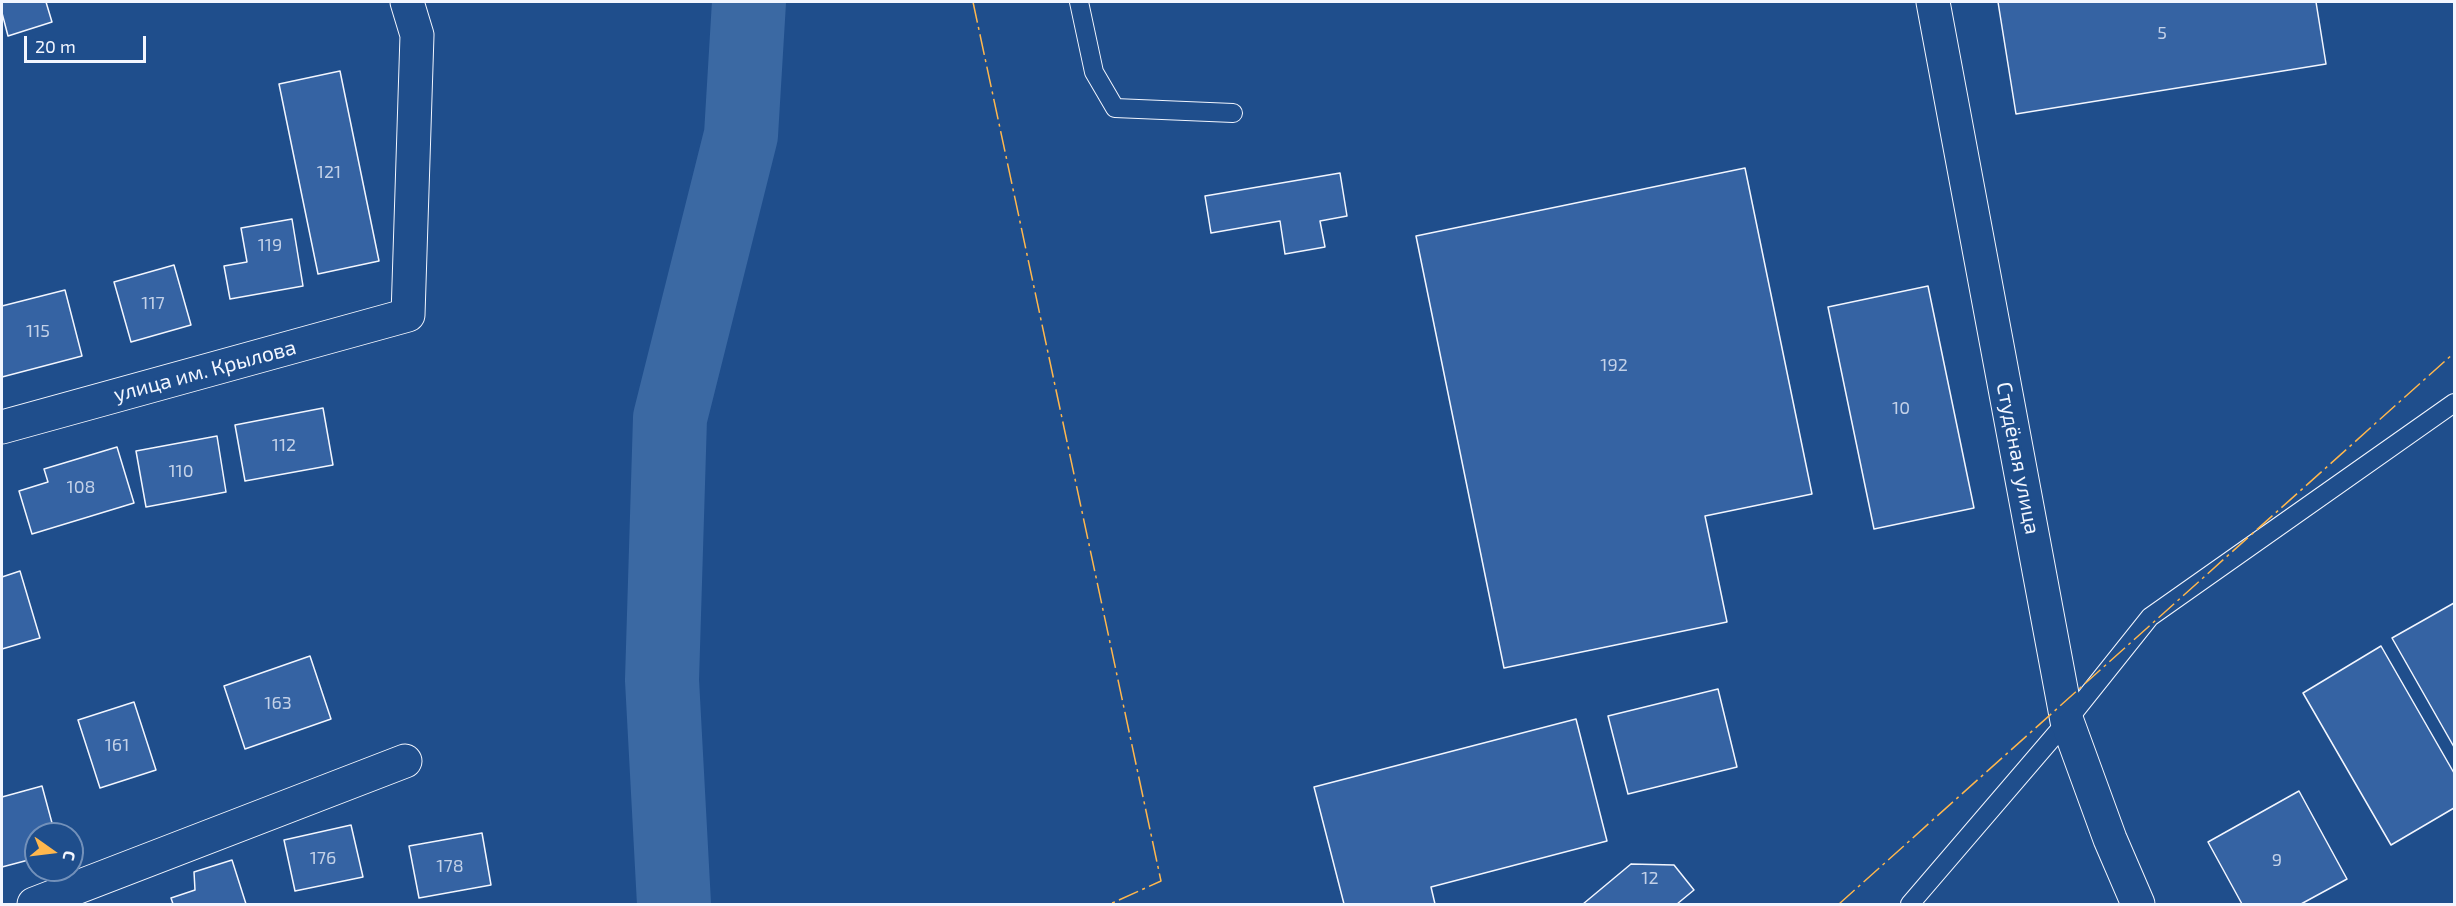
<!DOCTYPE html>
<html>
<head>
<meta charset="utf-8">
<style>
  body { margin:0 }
  #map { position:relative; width:2456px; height:906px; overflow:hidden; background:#1f4e8c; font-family:"Exo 2",sans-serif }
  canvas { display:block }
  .frame { position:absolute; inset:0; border:3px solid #f2f6ff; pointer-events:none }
  .north { position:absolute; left:24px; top:822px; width:60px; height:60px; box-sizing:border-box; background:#1f4e8c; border:2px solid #7391ba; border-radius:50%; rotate:104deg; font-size:16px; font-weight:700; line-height:24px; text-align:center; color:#f2f6ff }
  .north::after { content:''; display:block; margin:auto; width:21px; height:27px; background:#ffb74d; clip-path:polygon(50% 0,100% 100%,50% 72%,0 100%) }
  .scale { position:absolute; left:24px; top:36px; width:122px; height:27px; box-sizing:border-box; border:3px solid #f2f6ff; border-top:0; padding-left:8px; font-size:18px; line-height:21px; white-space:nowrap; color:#f2f6ff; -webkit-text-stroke:4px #1f4e8c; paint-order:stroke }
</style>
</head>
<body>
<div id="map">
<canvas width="2456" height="906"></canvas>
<div class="frame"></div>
<div class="north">С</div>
<div class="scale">20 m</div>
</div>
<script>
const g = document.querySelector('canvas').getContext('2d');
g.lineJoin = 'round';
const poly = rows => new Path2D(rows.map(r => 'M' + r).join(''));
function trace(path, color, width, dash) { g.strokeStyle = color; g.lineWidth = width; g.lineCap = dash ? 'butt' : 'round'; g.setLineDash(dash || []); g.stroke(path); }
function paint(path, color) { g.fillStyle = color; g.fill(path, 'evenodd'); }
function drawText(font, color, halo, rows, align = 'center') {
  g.font = font + ' "Exo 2",sans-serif'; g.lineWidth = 4.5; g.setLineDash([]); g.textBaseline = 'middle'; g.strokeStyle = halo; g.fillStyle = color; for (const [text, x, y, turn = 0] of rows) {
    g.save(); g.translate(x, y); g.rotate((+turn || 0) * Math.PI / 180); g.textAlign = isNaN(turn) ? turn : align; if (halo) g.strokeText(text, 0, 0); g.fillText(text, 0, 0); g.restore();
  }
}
const river = poly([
  [674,904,662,680,670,418,741,135,749,2]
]);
const building = poly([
  [2,2,46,2,52,22,8,36,2,13,2,2],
  [1998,2,2316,2,2326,64,2016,114,1998,2],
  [340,71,379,261,318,274,279,84,340,71],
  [1745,168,1812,494,1705,516,1727,622,1504,668,1416,236,1745,168],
  [1340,173,1347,216,1320,221,1325,247,1285,254,1280,221,1211,233,1205,196,1340,173],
  [292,219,303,286,230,299,224,266,247,262,241,228,292,219],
  [174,265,191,325,131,342,114,282,174,265],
  [1928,286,1974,508,1874,529,1828,307,1928,286],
  [65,290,82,356,2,377,2,306,65,290],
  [323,408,333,465,245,481,235,425,323,408],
  [217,436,226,492,146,507,136,451,217,436],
  [117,447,134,503,32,534,19,491,48,482,44,469,117,447],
  [20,571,40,638,2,649,2,577,20,571],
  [2454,603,2454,747,2392,638,2454,603],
  [2381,646,2454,773,2454,808,2391,845,2303,693,2381,646],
  [310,656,331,719,245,749,224,686,310,656],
  [1718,689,1737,767,1628,794,1608,716,1718,689],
  [134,702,156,770,100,788,78,720,134,702],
  [1576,719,1607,841,1431,887,1435,904,1344,904,1314,787,1576,719],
  [42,786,55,834,36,834,36,858,2,867,2,797,42,786],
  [2299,791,2347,879,2301,904,2242,904,2208,842,2299,791],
  [351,825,363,877,295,891,284,840,351,825],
  [482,833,491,885,419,898,409,846,482,833],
  [232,860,246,904,173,904,171,898,195,890,194,872,232,860],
  [1631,864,1674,865,1694,890,1677,904,1583,904,1631,864]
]);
const service = poly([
  [1079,2,1094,72,1115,108,1233,113],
  [1910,904,2067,721,2150,617,2454,403]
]);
const minor = poly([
  [1933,2,2067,721,2110,839,2138,904],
  [2,427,408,315,417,35,407,2],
  [34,904,405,761]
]);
const power = poly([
  [973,2,1161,881,1110,904],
  [1839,904,2454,353]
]);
const numberNames = [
  ["5",2162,33],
  ["121",329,172],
  ["119",270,245],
  ["117",153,303],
  ["115",38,331],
  ["192",1614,365],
  ["10",1901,408],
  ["112",284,445],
  ["110",181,471],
  ["108",81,487],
  ["163",278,703],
  ["161",117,745],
  ["176",323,858],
  ["9",2277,860],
  ["178",450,866],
  ["12",1650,878]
];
const streetNames = [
  ["улица им. Крылова",205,371,-15],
  ["Студёная улица",2018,458,79]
];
trace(river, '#3b69a3', 74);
paint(building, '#3563a3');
trace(building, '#f2f6ff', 1.5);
trace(service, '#f2f6ff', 20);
trace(minor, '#f2f6ff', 35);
trace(service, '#1f4e8c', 18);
trace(minor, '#1f4e8c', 33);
trace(power, '#ffb74d', 1.5, [21, 4.5, 3, 4.5]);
drawText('18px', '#c3d1e8', null, numberNames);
drawText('21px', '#f2f6ff', '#1f4e8c', streetNames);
</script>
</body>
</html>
